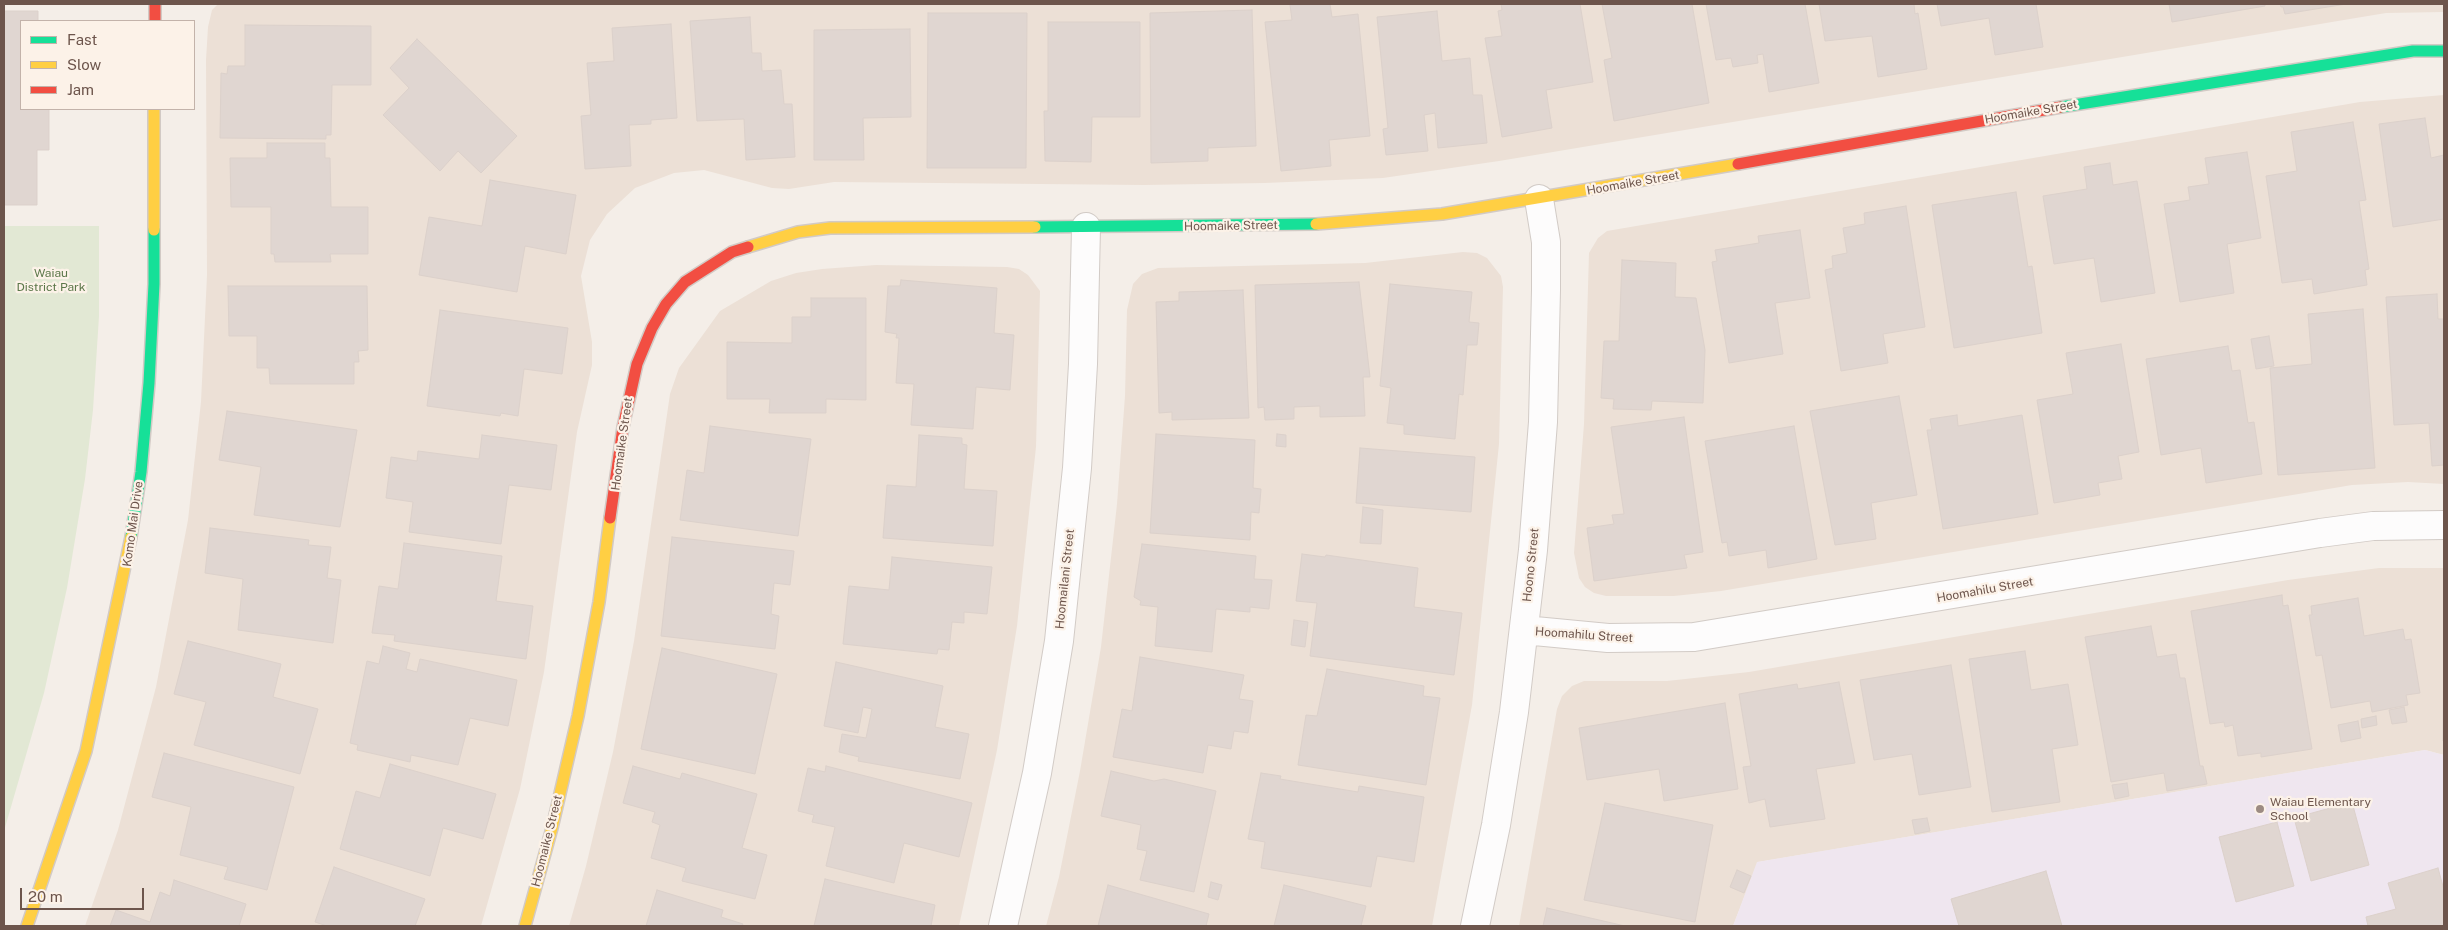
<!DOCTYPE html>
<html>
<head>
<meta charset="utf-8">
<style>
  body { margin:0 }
  #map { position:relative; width:2448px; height:930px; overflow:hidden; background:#f4eee8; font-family:"Public Sans",sans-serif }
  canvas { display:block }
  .frame { position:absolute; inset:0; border:5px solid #6d554c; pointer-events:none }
  .legend { position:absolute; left:20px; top:20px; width:175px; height:90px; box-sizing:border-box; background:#fcf2e8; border:1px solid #c3b3aa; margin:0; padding:6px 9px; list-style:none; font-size:15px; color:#6d554c }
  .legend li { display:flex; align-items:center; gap:10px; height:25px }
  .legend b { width:25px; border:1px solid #c3b3aa }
  .scale { position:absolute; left:20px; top:888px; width:124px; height:22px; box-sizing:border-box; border:2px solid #6d554c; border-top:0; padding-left:6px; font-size:15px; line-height:18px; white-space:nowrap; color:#6d554c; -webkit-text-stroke:4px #fcf2e8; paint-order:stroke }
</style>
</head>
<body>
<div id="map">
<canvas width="2448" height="930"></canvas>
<div class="frame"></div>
<ul class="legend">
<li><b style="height:6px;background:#16e098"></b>Fast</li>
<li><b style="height:6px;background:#ffcf43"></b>Slow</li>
<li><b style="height:6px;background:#f24e42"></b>Jam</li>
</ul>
<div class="scale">20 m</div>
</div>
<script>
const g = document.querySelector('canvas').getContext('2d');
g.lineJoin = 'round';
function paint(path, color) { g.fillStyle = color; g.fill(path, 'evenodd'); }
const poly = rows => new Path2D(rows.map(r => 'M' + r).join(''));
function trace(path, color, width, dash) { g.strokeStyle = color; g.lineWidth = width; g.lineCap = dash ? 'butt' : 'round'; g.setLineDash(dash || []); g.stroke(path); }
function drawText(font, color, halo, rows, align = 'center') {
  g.font = font + ' "Public Sans",sans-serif'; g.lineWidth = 4.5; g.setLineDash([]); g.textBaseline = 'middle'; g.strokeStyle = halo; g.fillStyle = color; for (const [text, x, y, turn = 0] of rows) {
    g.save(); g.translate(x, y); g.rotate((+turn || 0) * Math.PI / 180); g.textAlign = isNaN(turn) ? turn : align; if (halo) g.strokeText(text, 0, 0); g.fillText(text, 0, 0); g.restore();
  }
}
const residential = poly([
  [218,4,2444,4,2444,12,2386,13,1499,161,1383,178,1265,183,1144,185,834,182,789,189,772,188,704,170,674,173,635,188,607,214,590,240,581,276,592,342,592,365,577,432,544,672,520,789,481,926,85,926,118,830,156,687,188,520,201,402,207,275,206,60,208,27,212,10],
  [2444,95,2444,484,2408,482,2352,485,1721,591,1674,596,1606,596,1594,593,1585,587,1579,578,1574,553,1584,424,1589,253,1598,238,1607,231,2360,102],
  [1463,252,1477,253,1487,258,1501,276,1503,287,1499,444,1472,705,1432,926,1046,926,1059,877,1080,771,1101,647,1117,504,1125,396,1127,310,1133,284,1142,274,1158,268,1365,263],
  [876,265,1007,267,1019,269,1028,275,1040,291,1036,447,1017,626,997,750,959,926,569,926,586,866,613,752,634,641,670,394,679,368,720,311,771,281,796,273,822,269],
  [2379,568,2444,568,2444,755,2425,750,1758,862,1733,926,1519,926,1557,709,1562,696,1572,686,1584,681,1667,681,1749,672,2288,580]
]);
const education = poly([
  [2425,750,2444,755,2444,926,1733,926,1757,862]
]);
const green = poly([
  [4,226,99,226,99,316,93,410,85,479,67,588,44,693,4,831]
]);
const building = poly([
  [1330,4,1332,17,1358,14,1370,136,1329,140,1331,166,1281,171,1265,22,1292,20,1290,5,1330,4],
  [1501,4,1580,4,1593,82,1546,90,1552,128,1502,137,1485,38,1502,36,1498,11,1502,10,1501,4],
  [1602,4,1692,4,1709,103,1614,121,1604,60,1612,58,1602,4],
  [1706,4,1805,4,1819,83,1769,92,1763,54,1757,55,1758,63,1733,67,1731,58,1716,60,1706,4],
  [1819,4,1914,4,1915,14,1918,13,1927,69,1878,77,1872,36,1825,41,1819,4],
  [1937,4,2036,4,2043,47,1995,55,1989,18,1941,26,1937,4],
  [2169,4,2265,4,2265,6,2172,22,2169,4],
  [2280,4,2346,4,2285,14,2283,7,2281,7,2280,4],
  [1252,10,1256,146,1208,148,1208,161,1151,163,1150,13,1252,10],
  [4,11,38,11,38,21,21,21,21,109,49,109,49,150,37,150,37,205,4,205,4,11],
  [1437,11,1442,61,1470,58,1473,95,1482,95,1487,143,1438,148,1435,113,1424,115,1428,151,1386,155,1383,129,1388,128,1377,17,1437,11],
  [928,13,1027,13,1026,168,927,168,928,13],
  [750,17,752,53,761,53,762,71,781,70,784,104,792,104,795,157,746,160,744,119,697,121,690,21,750,17],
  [1048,22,1140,22,1140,117,1092,117,1091,162,1045,161,1044,111,1048,111,1048,22],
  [671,24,677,118,651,120,651,124,629,125,631,166,585,169,581,116,591,115,587,63,614,61,612,28,671,24],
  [245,25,371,26,371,85,332,85,331,135,326,135,326,139,220,138,221,73,227,74,228,66,245,66,245,25],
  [910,29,911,117,863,118,864,160,814,160,814,30,910,29],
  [417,39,517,136,481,173,458,151,440,171,383,115,409,88,390,68,417,39],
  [2425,118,2431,158,2444,155,2444,219,2393,227,2379,124,2425,118],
  [2353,122,2366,200,2359,201,2369,269,2365,270,2367,285,2314,294,2312,279,2282,283,2266,176,2297,171,2291,132,2353,122],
  [267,143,325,143,325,158,330,158,331,207,368,207,368,254,330,254,331,262,275,262,274,254,271,254,271,207,231,207,230,158,267,158,267,143],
  [2247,152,2261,238,2227,244,2234,293,2180,302,2164,204,2190,200,2188,187,2209,184,2205,158,2247,152],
  [2110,163,2113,185,2137,181,2155,293,2101,302,2094,258,2054,264,2043,196,2087,189,2084,167,2110,163],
  [490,180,576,195,566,254,525,246,517,292,419,275,429,217,482,226,490,180],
  [2016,192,2028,267,2032,266,2042,333,1954,348,1932,205,2016,192],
  [1906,206,1925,327,1883,334,1888,363,1841,371,1825,270,1833,268,1832,256,1847,253,1843,228,1865,224,1864,213,1906,206],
  [1800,230,1810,298,1775,303,1783,354,1729,363,1712,262,1717,261,1715,250,1759,243,1758,236,1800,230],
  [1622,260,1676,263,1675,297,1696,298,1705,350,1703,403,1652,401,1651,410,1613,409,1614,399,1601,398,1604,341,1619,341,1622,260],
  [901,280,997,288,994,333,1014,335,1010,390,976,387,973,429,911,425,914,384,896,383,899,338,896,338,897,334,885,332,888,286,900,286,901,280],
  [1359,282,1370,377,1363,377,1365,416,1320,417,1320,406,1294,407,1294,419,1265,420,1264,407,1258,408,1255,285,1359,282],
  [1390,284,1472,292,1469,322,1479,323,1477,345,1467,345,1463,395,1459,394,1455,439,1404,434,1404,425,1387,423,1391,388,1380,386,1390,284],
  [228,286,367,286,368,350,358,351,359,362,354,362,354,384,270,384,269,368,257,368,257,336,229,336,228,286],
  [1243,290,1249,418,1172,420,1172,412,1159,413,1156,302,1179,301,1179,292,1243,290],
  [2437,294,2438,319,2444,319,2444,465,2432,466,2429,423,2394,425,2386,297,2437,294],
  [811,298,866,298,866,400,826,399,826,413,769,413,770,399,727,399,727,342,792,343,792,317,811,317,811,298],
  [2363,309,2375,468,2278,475,2270,368,2312,364,2308,314,2363,309],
  [440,310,568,328,562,374,524,369,518,416,501,413,500,416,427,406,440,310],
  [2269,336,2274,366,2256,369,2251,339,2269,336],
  [2121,344,2139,452,2118,456,2122,479,2098,483,2100,495,2054,503,2037,400,2073,394,2066,353,2121,344],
  [2228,346,2232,371,2240,370,2248,423,2254,422,2262,474,2206,483,2201,448,2161,455,2146,359,2228,346],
  [1899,396,1917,495,1871,503,1876,539,1835,545,1810,411,1899,396],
  [227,411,357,430,340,527,254,515,261,467,219,460,227,411],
  [1957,415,1958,426,2022,415,2038,514,1943,529,1927,430,1932,430,1930,419,1957,415],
  [1684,417,1703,552,1684,555,1687,568,1594,581,1587,528,1614,524,1612,515,1624,514,1611,427,1684,417],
  [710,426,811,439,798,536,680,520,687,470,704,473,710,426],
  [1794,426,1817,559,1768,568,1766,550,1729,556,1727,542,1722,543,1705,441,1794,426],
  [1156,434,1255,440,1253,488,1261,489,1259,513,1251,512,1250,540,1150,533,1156,434],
  [1277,434,1286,435,1286,447,1276,446,1277,434],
  [482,435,557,445,551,490,509,485,501,544,409,532,413,502,386,498,391,457,417,461,418,451,479,459,482,435],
  [919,435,962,438,962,444,967,445,964,489,997,491,993,546,883,538,887,485,916,487,919,435],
  [1360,448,1475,457,1471,512,1356,503,1360,448],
  [1363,507,1383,510,1381,544,1360,543,1363,507],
  [210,528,309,540,308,545,331,547,327,578,341,580,333,643,238,630,243,579,205,573,210,528],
  [672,537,794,551,790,585,774,583,771,614,779,616,775,649,661,636,672,537],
  [404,543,502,556,496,601,533,606,526,659,394,641,395,635,372,633,379,586,398,589,404,543],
  [1142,544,1256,556,1254,579,1272,580,1269,609,1250,607,1250,612,1216,609,1212,652,1155,646,1158,607,1140,605,1141,601,1134,597,1142,544],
  [1302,554,1325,557,1326,555,1418,568,1414,607,1462,613,1454,675,1310,656,1317,603,1296,601,1302,554],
  [892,557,992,567,987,614,964,612,964,623,952,622,949,650,938,649,937,654,843,644,849,586,889,590,892,557],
  [2282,595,2283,606,2288,605,2312,749,2261,757,2261,753,2238,756,2233,725,2225,727,2224,722,2210,724,2191,611,2282,595],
  [2358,598,2364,636,2403,629,2405,640,2411,639,2420,693,2406,695,2408,705,2372,712,2370,701,2331,708,2322,655,2316,656,2309,615,2312,615,2311,606,2358,598],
  [1294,620,1308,622,1305,647,1291,645,1294,620],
  [2151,626,2157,657,2176,654,2180,678,2185,678,2200,766,2203,766,2207,784,2167,791,2164,773,2111,782,2085,637,2151,626],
  [188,641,281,664,273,697,318,709,300,774,194,745,206,702,174,694,188,641],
  [2444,641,2444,741,2443,741,2444,641],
  [383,646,410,653,406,669,417,672,420,659,517,680,508,726,470,718,458,765,411,755,410,762,357,750,358,745,350,743,367,661,379,664,383,646],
  [662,648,777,674,755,774,641,749,662,648],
  [2025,651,2031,690,2068,684,2078,745,2052,749,2060,802,1992,812,1969,659,2025,651],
  [1140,657,1244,675,1239,699,1253,701,1248,733,1234,731,1231,749,1208,745,1203,773,1113,757,1122,709,1132,711,1140,657],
  [836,662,943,686,935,727,969,734,960,779,858,761,859,757,839,752,842,734,866,738,872,709,863,707,858,733,824,726,836,662],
  [1951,665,1971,787,1919,795,1912,754,1874,760,1860,680,1951,665],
  [1327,669,1424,686,1423,696,1440,698,1426,785,1298,765,1306,715,1317,716,1327,669],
  [1839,682,1855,763,1816,769,1825,819,1770,827,1765,799,1749,803,1743,767,1751,766,1739,694,1797,684,1798,689,1839,682],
  [1725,703,1738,789,1664,801,1659,769,1587,780,1579,728,1725,703],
  [2404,707,2407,722,2392,724,2389,710,2404,707],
  [2376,716,2377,725,2362,728,2361,719,2376,716],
  [2358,721,2361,738,2341,742,2338,725,2358,721],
  [164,753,294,787,267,890,224,879,228,867,180,855,191,807,152,797,164,753],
  [390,764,496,794,483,839,443,828,430,876,340,849,356,791,380,798,390,764],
  [633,766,680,779,682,773,757,794,742,848,767,855,755,899,682,881,686,868,651,858,660,825,652,822,655,812,623,803,633,766],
  [826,766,972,803,959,857,904,843,894,883,826,866,835,827,812,822,814,815,798,811,808,768,825,772,826,766],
  [1111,771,1154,781,1164,779,1216,791,1194,892,1140,880,1147,851,1137,849,1141,825,1101,816,1111,771],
  [1261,773,1281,776,1280,779,1358,792,1359,786,1424,797,1414,862,1377,856,1371,887,1261,868,1265,842,1248,839,1261,773],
  [2127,783,2129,796,2115,799,2112,785,2127,783],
  [2352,802,2369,865,2311,881,2294,818,2352,802],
  [1605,803,1713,825,1695,922,1584,900,1605,803],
  [1927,818,1930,831,1915,834,1912,820,1927,818],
  [2277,822,2294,886,2236,902,2219,837,2277,822],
  [334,867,425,899,415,926,327,926,315,922,334,867],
  [2438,868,2444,890,2444,926,2368,926,2366,917,2396,909,2388,883,2438,868],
  [1737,870,1751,876,1744,893,1730,887,1737,870],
  [2046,871,2062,926,1959,926,1951,899,2046,871],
  [825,879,935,905,931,926,814,926,825,879],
  [174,880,246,904,239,926,110,926,116,910,150,922,160,892,170,896,174,880],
  [1211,882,1222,885,1218,900,1208,897,1211,882],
  [1108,885,1209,914,1206,926,1098,926,1108,885],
  [1284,885,1366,906,1361,926,1274,926,1284,885],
  [657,890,723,910,721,917,743,924,742,926,646,926,657,890],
  [1547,908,1625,926,1543,926,1547,908]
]);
const street = poly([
  [1524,630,1608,638,1694,637,2320,533,2373,526,2444,525],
  [1003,926,1037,773,1059,641,1077,468,1083,364,1086,227],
  [1475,926,1496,825,1514,712,1533,550,1543,422,1546,290,1546,242,1539,199]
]);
const fast = poly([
  [2061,107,2413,51,2444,51],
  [1035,227,1316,224],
  [131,537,141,472,149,383,154,284,154,230]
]);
const slow = poly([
  [154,109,154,230],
  [1316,224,1442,214,1738,164],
  [748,247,798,232,830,228,1035,227],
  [27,926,86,751,131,537],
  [525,926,552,828,578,716,599,602,610,518]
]);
const jam = poly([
  [155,4,155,21],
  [1738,164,2061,107],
  [610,518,623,427,637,364,652,328,666,304,685,282,732,252,748,247]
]);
const markers = [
  [2260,809,5,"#9c8b83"]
];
const streetNames = [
  ["Hoomaike Street",2031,112,-10],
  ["Hoomaike Street",1633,183,-10],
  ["Hoomaike Street",1231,226,-1],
  ["Hoomaike Street",622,444,-82],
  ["Komo Mai Drive",133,524,-82],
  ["Hoono Street",1531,565,-84],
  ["Hoomailani Street",1065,579,-84],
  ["Hoomahilu Street",1985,590,-10],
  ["Hoomahilu Street",1584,635,4],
  ["Hoomaike Street",547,841,-76]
];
const parkNames = [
  ["Waiau",51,273],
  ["District Park",51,287]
];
const poiNames = [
  ["Waiau Elementary",2270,802],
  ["School",2270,816]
];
paint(residential, '#ece0d6');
paint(education, '#efe6ef');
paint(green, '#e2e8d4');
paint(building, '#e0d6d1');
trace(building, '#dcd1cb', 1);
trace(street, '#d2cbc6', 30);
trace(fast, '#d2cac5', 14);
trace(slow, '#d2cac5', 14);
trace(jam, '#d2cac5', 14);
trace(street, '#fdfcfc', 28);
trace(fast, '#16e098', 11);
trace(slow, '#ffcf43', 11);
trace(jam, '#f24e42', 11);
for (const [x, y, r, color] of markers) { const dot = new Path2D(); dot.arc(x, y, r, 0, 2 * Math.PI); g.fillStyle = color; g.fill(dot); trace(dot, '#fcf2e8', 2); }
drawText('12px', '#6d554c', '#fcf2e8', streetNames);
drawText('12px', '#5b7749', '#fcf2e8', parkNames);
drawText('12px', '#6d554c', '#fcf2e8', poiNames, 'left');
</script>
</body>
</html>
